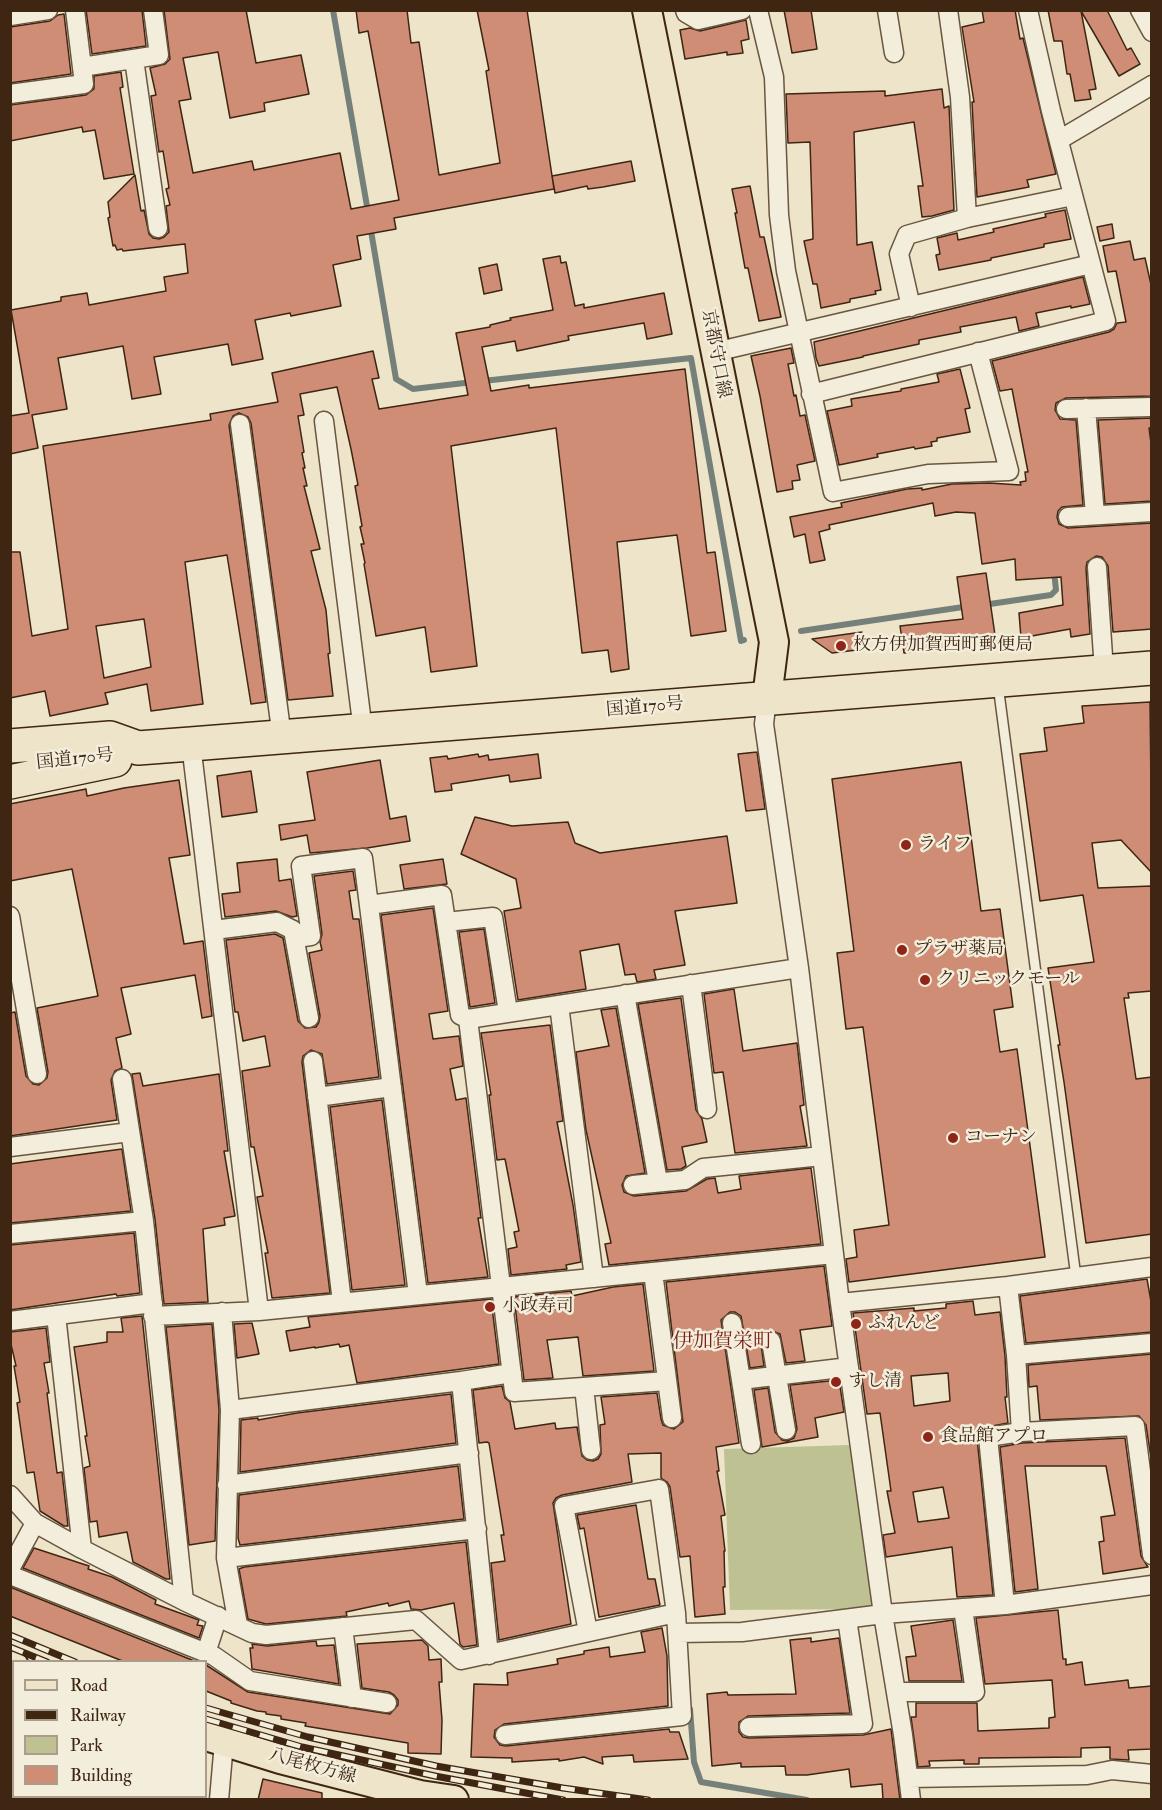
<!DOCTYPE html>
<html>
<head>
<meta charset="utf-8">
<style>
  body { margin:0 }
  #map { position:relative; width:1162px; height:1810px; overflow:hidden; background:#ede4c9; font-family:"IM FELL Double Pica",serif }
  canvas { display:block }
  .frame { position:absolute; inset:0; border:12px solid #3e2612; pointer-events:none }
  .legend { position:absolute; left:12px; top:1660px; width:195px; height:138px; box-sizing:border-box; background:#f3eddc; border:2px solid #ab9d8b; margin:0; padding:8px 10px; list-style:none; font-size:18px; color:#3e2612 }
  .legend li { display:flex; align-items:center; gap:12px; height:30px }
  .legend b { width:30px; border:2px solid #ab9d8b }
</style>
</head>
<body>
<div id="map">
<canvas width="1162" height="1810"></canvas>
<div class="frame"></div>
<ul class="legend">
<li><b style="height:8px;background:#ede4c9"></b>Road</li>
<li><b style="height:8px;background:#3e2612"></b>Railway</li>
<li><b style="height:16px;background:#bec293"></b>Park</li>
<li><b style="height:16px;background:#ce8d74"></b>Building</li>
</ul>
</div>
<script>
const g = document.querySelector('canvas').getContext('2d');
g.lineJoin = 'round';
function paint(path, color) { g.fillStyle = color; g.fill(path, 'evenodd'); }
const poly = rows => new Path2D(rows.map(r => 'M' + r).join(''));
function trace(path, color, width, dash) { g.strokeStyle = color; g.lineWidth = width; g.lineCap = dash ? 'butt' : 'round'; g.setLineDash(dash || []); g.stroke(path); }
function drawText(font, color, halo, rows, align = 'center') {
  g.font = font + ' "IM FELL Double Pica","Noto Serif JP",serif'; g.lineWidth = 5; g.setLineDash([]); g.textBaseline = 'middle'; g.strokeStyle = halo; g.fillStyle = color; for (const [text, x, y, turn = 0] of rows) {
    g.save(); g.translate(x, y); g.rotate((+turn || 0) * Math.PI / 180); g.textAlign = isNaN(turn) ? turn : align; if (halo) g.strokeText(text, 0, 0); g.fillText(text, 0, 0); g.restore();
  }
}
const green = poly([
  [849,1445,863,1519,872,1609,730,1610,724,1449]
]);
const stream = poly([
  [333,10,368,212],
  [370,225,396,379,413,389,473,382],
  [483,381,691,358,741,641,744,640],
  [983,605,1051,595,1056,590,1054,571],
  [801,631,970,606],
  [690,1709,694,1762,701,1782,807,1800]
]);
const building = poly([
  [86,10,142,10,146,46,92,54,86,10],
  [164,10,246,10,256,63,301,55,309,94,264,103,265,111,230,118,218,52,183,58,191,99,179,101,193,173,252,161,254,170,340,153,351,209,399,200,368,31,359,33,356,10,407,10,411,43,419,42,439,175,500,163,486,71,489,70,477,10,527,10,554,189,394,218,396,229,357,236,361,259,333,265,341,306,291,316,290,313,255,320,263,359,232,365,228,344,154,357,161,394,132,399,123,346,58,358,67,409,32,415,38,448,10,454,10,416,29,413,11,310,61,301,61,297,87,293,89,305,166,291,164,277,188,273,185,244,123,251,122,249,117,250,115,245,113,246,108,218,110,217,108,202,135,175,141,211,144,210,149,234,153,238,159,239,164,237,169,232,166,206,170,205,166,189,169,188,163,151,159,152,151,96,156,95,150,68,165,64,170,59,164,10],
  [784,10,811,10,817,49,792,53,784,10],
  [982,10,1015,10,1020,39,1023,38,1056,174,1027,180,1029,187,977,197,972,102,974,102,962,27,984,22,982,10],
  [1048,10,1107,10,1127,50,1131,48,1140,64,1119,76,1081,11,1096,89,1089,90,1091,99,1075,101,1070,74,1067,74,1062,41,1054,41,1048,10],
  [64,14,71,74,10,83,10,27,50,21,58,15,64,14],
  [746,20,749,39,741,41,743,53,727,55,727,52,685,59,680,30,690,28,700,31,746,20],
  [121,72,123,87,120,88,134,174,104,179,95,130,83,132,82,127,10,141,10,105,86,95,94,89,94,76,121,72],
  [942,89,944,108,949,106,954,210,932,216,922,217,918,186,923,186,914,122,854,132,857,245,872,242,881,290,875,291,876,294,850,299,850,302,821,308,817,284,813,284,804,241,813,239,810,142,788,143,786,94,885,91,885,96,942,89],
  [631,161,635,181,603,187,588,189,587,186,555,193,552,176,631,161],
  [750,186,760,237,764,237,781,317,759,321,748,268,745,268,735,213,737,213,732,189,750,186],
  [1065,210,1071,239,1044,244,1044,247,991,258,991,260,939,270,936,255,940,254,937,238,957,233,958,240,994,232,993,229,1046,217,1045,214,1065,210],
  [1112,224,1114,238,1100,241,1097,227,1112,224],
  [1130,241,1134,260,1145,258,1152,289,1152,396,1066,398,1056,403,1055,410,1060,419,1076,420,1083,505,1062,507,1058,511,1057,517,1059,524,1068,528,1152,523,1152,629,1113,632,1108,566,1102,557,1096,556,1087,562,1086,568,1090,634,1071,637,1070,629,1021,638,1019,613,1063,605,1061,577,1016,580,1015,559,982,564,975,513,956,512,935,516,933,503,829,525,830,529,819,532,825,560,810,563,805,534,794,537,790,517,842,507,841,503,907,489,922,488,922,490,952,484,989,483,1021,485,1020,482,1026,481,1025,472,1028,472,1012,389,1000,391,992,361,1109,332,1114,329,1117,323,1126,322,1116,271,1108,272,1103,246,1130,241],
  [560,256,561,263,566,262,575,306,584,304,584,308,664,293,672,334,647,339,644,323,568,336,569,340,517,351,515,341,482,347,491,391,529,385,529,388,685,369,707,553,715,552,726,631,691,636,677,535,617,542,629,669,611,672,608,650,582,653,556,428,451,446,477,666,431,672,425,627,376,636,364,564,365,563,361,544,364,544,360,527,362,526,355,486,358,485,351,449,337,387,300,394,304,415,298,416,304,452,302,453,305,468,303,468,307,486,304,486,320,549,311,551,326,610,330,653,328,654,333,696,288,700,251,423,248,417,239,413,233,416,229,425,266,702,251,704,227,555,185,562,203,704,151,711,147,684,105,693,108,704,50,716,45,691,10,698,10,552,20,552,32,636,68,629,43,446,211,420,210,414,278,402,272,373,373,351,379,378,372,379,379,409,468,395,456,333,490,327,490,325,511,320,510,318,553,310,543,259,560,256],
  [144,619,151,667,104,678,96,626,144,619],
  [497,264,502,290,484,294,479,268,497,264],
  [1083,277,1090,304,1071,308,1071,306,1036,313,1039,326,1019,331,1016,317,960,327,961,332,919,340,919,344,863,356,863,357,819,366,816,358,814,342,1083,277],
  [791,348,794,363,788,364,794,396,796,395,800,416,805,415,815,461,797,465,800,480,792,481,793,489,777,492,760,396,751,356,791,348],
  [960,369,970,408,965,409,970,432,937,438,937,441,931,442,932,446,915,449,914,447,877,454,878,457,839,465,827,411,852,406,851,399,901,391,901,389,939,382,937,374,960,369],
  [1152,418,1152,428,1149,428,1152,451,1152,501,1105,504,1098,420,1152,418],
  [986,573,996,642,904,653,900,626,963,619,957,577,986,573],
  [862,632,865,649,832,653,812,639,862,632],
  [1150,702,1152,873,1121,840,1092,843,1098,888,1152,886,1152,991,1128,993,1129,998,1124,998,1136,1079,1152,1077,1152,1234,1086,1243,1064,1082,1058,1045,1060,1045,1048,968,1094,962,1083,895,1040,901,1020,754,1047,751,1044,728,1084,723,1082,706,1150,702],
  [757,752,765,809,746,811,738,754,757,752],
  [478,754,479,757,488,755,489,760,538,754,541,778,510,782,509,775,451,784,452,790,435,792,430,758,447,756,448,759,478,754],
  [380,760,390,819,406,816,410,841,367,848,310,853,307,835,281,840,279,825,315,820,307,772,380,760],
  [961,762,981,911,1000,909,1013,1007,994,1010,1000,1052,1017,1049,1045,1257,849,1282,846,1259,857,1257,854,1230,889,1225,863,1027,846,1029,837,953,854,951,832,779,961,762],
  [251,771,257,812,222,817,217,776,251,771],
  [179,780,190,855,169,858,184,944,203,941,212,1016,202,1018,195,975,121,988,131,1034,116,1038,122,1068,115,1071,111,1080,117,1120,10,1136,10,1013,15,1012,26,1076,33,1084,39,1085,47,1078,48,1072,37,1008,98,996,72,869,10,881,10,804,86,789,87,796,124,788,179,780],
  [475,817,512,826,568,822,575,843,600,853,727,836,737,903,675,911,685,965,654,970,656,979,637,982,635,974,625,975,619,944,580,951,586,989,518,1000,504,911,521,908,516,879,461,854,475,817],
  [277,859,279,881,291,879,297,916,292,917,276,911,225,917,222,894,240,892,237,863,277,859],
  [443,859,447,884,404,889,400,865,443,859],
  [353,871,356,890,349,891,353,919,359,919,379,1077,327,1084,322,1054,311,1050,303,1056,302,1062,330,1293,272,1298,265,1253,268,1253,257,1197,263,1196,254,1147,251,1147,242,1071,270,1066,265,1036,243,1041,238,1012,235,1012,226,940,275,934,283,938,298,1021,305,1028,316,1027,319,1022,320,1016,309,953,322,950,320,942,322,934,314,876,353,871],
  [433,908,448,1011,429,1014,433,1039,459,1036,463,1066,450,1069,456,1100,466,1098,481,1218,478,1218,488,1277,428,1283,381,915,433,908],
  [484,929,495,1003,470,1007,459,932,484,929],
  [734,989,743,1051,797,1043,804,1105,800,1106,807,1146,735,1153,723,1072,714,1073,704,994,734,989],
  [681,998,696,1110,702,1119,707,1142,682,1147,686,1166,681,1169,667,1170,638,1004,681,998],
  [616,1008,645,1173,626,1176,622,1185,624,1192,634,1196,686,1191,707,1179,715,1178,718,1193,741,1189,739,1176,811,1168,821,1244,609,1265,605,1244,611,1243,586,1130,576,1052,609,1046,601,1010,616,1008],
  [550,1025,563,1121,557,1122,573,1205,581,1262,566,1265,567,1269,511,1275,508,1249,517,1247,514,1232,519,1231,505,1159,497,1160,489,1095,491,1095,481,1033,550,1025],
  [140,1073,143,1086,219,1074,228,1151,224,1151,235,1216,224,1218,225,1225,203,1229,208,1302,164,1304,155,1219,132,1074,140,1073],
  [382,1100,405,1285,352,1290,330,1107,382,1100],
  [122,1149,131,1211,10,1223,10,1164,122,1149],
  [134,1233,140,1293,117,1296,116,1294,10,1310,10,1245,134,1233],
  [824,1266,832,1326,800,1330,805,1361,786,1363,780,1334,770,1330,764,1332,760,1338,764,1366,750,1368,741,1316,735,1312,730,1312,721,1320,739,1443,716,1447,719,1471,717,1471,725,1515,721,1516,725,1551,724,1551,725,1587,723,1587,725,1614,695,1617,690,1556,680,1557,670,1487,667,1482,661,1478,661,1453,628,1454,632,1482,562,1495,556,1498,553,1503,571,1624,499,1640,491,1563,505,1561,501,1535,504,1535,489,1443,487,1442,479,1443,473,1390,502,1386,505,1398,510,1402,515,1429,555,1423,556,1429,577,1427,582,1456,587,1460,593,1461,598,1459,601,1454,600,1425,605,1424,601,1397,657,1393,661,1419,663,1425,674,1429,683,1422,666,1282,824,1266],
  [1147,1279,1152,1307,1152,1332,1026,1343,1020,1296,1147,1279],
  [643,1284,654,1371,583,1376,578,1337,547,1340,553,1378,524,1380,514,1297,571,1291,572,1296,613,1287,643,1284],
  [491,1299,499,1364,357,1383,349,1345,340,1347,339,1344,315,1348,315,1347,290,1351,286,1331,310,1327,308,1317,491,1299],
  [973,1301,975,1315,1000,1312,1005,1356,1007,1397,1005,1397,1008,1423,982,1428,977,1438,993,1595,957,1597,952,1547,886,1557,883,1535,895,1533,887,1491,891,1491,880,1413,867,1414,853,1313,914,1308,914,1311,946,1308,946,1304,973,1301],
  [948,1373,950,1401,914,1406,911,1376,948,1373],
  [943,1487,949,1518,918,1522,913,1492,943,1487],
  [142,1316,170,1579,166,1579,133,1562,127,1532,99,1537,97,1521,90,1522,84,1468,90,1466,85,1436,87,1436,74,1347,107,1342,107,1332,123,1332,121,1318,142,1316],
  [252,1323,259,1354,237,1358,234,1324,252,1323],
  [212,1324,219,1410,215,1541,189,1545,166,1327,212,1324],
  [46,1328,50,1362,44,1363,49,1393,47,1393,57,1473,62,1472,68,1526,64,1526,40,1511,34,1472,27,1473,17,1403,20,1402,14,1366,16,1366,10,1340,10,1332,46,1328],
  [1152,1354,1152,1465,1146,1425,1139,1416,1040,1420,1037,1386,1029,1387,1028,1365,1152,1354],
  [839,1380,844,1412,815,1418,818,1437,762,1447,754,1390,768,1388,775,1432,782,1440,787,1441,794,1438,797,1429,790,1385,839,1380],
  [451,1394,456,1443,240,1472,241,1420,258,1418,258,1420,297,1413,451,1394],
  [1125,1438,1141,1556,1148,1567,1103,1574,1099,1542,1104,1541,1101,1517,1115,1515,1106,1466,1025,1466,1038,1589,1015,1592,1000,1447,1022,1443,1125,1438],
  [458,1466,464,1519,240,1545,238,1538,239,1495,458,1466],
  [636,1505,648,1579,655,1579,660,1605,599,1617,584,1528,580,1529,577,1515,636,1505],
  [466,1542,477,1645,463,1647,460,1644,454,1603,421,1610,411,1609,409,1601,389,1606,388,1603,346,1612,347,1616,266,1624,248,1619,239,1569,244,1567,466,1542],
  [34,1548,89,1566,88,1569,112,1577,156,1600,155,1604,199,1620,197,1625,203,1626,199,1638,23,1568,34,1548],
  [10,1587,197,1662,125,1662,42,1629,10,1616,10,1587],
  [1058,1610,1063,1659,1066,1659,1066,1665,1082,1662,1085,1685,1128,1680,1129,1688,1152,1686,1152,1749,1128,1750,1129,1760,1110,1759,1110,1747,1081,1748,1081,1757,979,1758,979,1764,964,1764,964,1760,929,1761,930,1766,918,1767,911,1717,916,1717,916,1703,977,1703,978,1731,1049,1728,1049,1718,1055,1717,1052,1680,985,1684,976,1618,1058,1610],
  [953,1620,962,1681,909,1681,906,1657,916,1656,911,1626,953,1620],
  [662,1628,667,1656,668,1706,504,1724,495,1730,494,1737,500,1745,506,1746,669,1729,670,1732,679,1732,688,1759,634,1762,633,1755,602,1757,603,1764,584,1757,559,1761,559,1759,512,1762,512,1758,471,1757,474,1684,508,1685,507,1673,558,1664,557,1659,584,1654,584,1651,609,1647,610,1657,645,1652,641,1632,662,1628],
  [811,1638,811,1642,839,1638,850,1713,748,1716,739,1722,739,1732,743,1737,749,1738,863,1735,891,1729,900,1800,883,1800,882,1784,851,1787,849,1769,807,1775,786,1775,785,1766,741,1767,741,1763,712,1766,707,1694,727,1692,728,1695,796,1694,790,1640,811,1638],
  [422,1640,428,1646,429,1660,441,1659,442,1682,439,1682,442,1720,441,1754,408,1753,408,1743,305,1726,306,1723,281,1719,281,1716,266,1714,266,1712,257,1711,231,1703,231,1701,206,1691,206,1665,248,1692,390,1714,398,1705,398,1700,394,1695,389,1692,362,1688,357,1644,422,1640],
  [316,1641,317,1646,334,1645,339,1684,252,1669,250,1648,253,1648,252,1644,267,1646,316,1641],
  [263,1779,322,1793,322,1800,258,1800,263,1779]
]);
const lane = poly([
  [998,685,1076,1277]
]);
const street = poly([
  [685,10,686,13,698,20,742,10],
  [758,10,774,77,779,215,786,271,833,492,928,474,1009,471,978,352],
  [887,10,894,53],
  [948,10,960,97,967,218],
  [1140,10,1152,32],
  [10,16,48,10],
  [134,59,158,228],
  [82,67,159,55,153,10],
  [10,94,84,84,75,10],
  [1059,140,1152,85],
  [911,307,899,254,907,235,967,218,1073,196],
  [715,352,1091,264],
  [811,394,1106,321,1051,111,1028,10],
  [1086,408,1095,515],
  [1066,409,1152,407],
  [324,421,363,731],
  [240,424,282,737],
  [1068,517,1152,512],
  [1097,567,1104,671],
  [767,698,764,724,799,968,840,1303,883,1614,903,1735,911,1800],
  [191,744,259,1311],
  [369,905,442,895,460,1015,468,1019,799,968],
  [10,916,37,1074],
  [446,922,493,917,508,1012],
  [214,930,277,922,293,930,309,1018],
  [296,938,311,936,301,866,363,858,418,1295],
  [691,984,707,1109],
  [625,994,658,1182],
  [559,1005,594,1278],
  [468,1019,514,1392,667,1381],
  [313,1061,342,1302],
  [122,1079,144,1221,184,1601],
  [317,1097,392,1087],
  [10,1147,130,1132],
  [633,1185,685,1180,703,1168,822,1156],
  [10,1234,144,1221],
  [653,1272,672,1418],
  [1008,1286,1016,1355,1021,1432],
  [840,1303,1008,1286,1152,1267],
  [222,1312,230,1410,226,1558,238,1625],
  [56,1315,82,1549],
  [153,1316,259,1311,834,1254],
  [10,1321,153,1303],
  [732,1323,751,1444],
  [771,1341,786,1430],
  [1016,1355,1152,1343],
  [741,1380,849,1367],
  [461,1381,489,1655],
  [584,1387,591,1450],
  [230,1410,461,1381,512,1373],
  [227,1485,469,1453],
  [10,1495,35,1523,82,1549,184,1601,252,1633,266,1635,416,1620,461,1660,676,1613],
  [226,1558,477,1529],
  [10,1569,35,1523],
  [10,1575,214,1656,250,1681,387,1703],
  [1005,1605,988,1437,1021,1432,1135,1426,1152,1555],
  [343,1627,352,1698],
  [677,1633,742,1632,883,1614,1005,1605,1152,1585],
  [206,1653,218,1616],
  [896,1692,975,1692,963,1608],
  [749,1727,863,1724,847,1619],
  [505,1735,682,1716,676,1613,659,1489,564,1506,588,1632],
  [909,1778,1087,1775,1112,1770,1152,1774],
  [219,1800,224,1742]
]);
const primary = poly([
  [647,10,774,642,767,698],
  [10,1665,14,1666],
  [206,1736,280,1759,420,1795,454,1800]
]);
const highway = poly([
  [10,746,110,738,138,748,191,744,1152,668],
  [10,782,115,760]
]);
const rail = poly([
  [10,1635,75,1662],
  [10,1647,47,1662],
  [206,1708,308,1737,436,1766,563,1788,648,1800],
  [206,1719,302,1747,435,1776,563,1800]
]);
const markers = [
  [841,646,6,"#8f2418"],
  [906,845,6,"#8f2418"],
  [902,950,6,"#8f2418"],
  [925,980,6,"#8f2418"],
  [953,1138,6,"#8f2418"],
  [490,1307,6,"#8f2418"],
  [856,1324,6,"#8f2418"],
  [836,1382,6,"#8f2418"],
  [928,1437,6,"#8f2418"]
];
const streetNames = [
  ["京都守口線",715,354,79],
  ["国道170号",645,708,-5],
  ["国道170号",75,760,-6],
  ["八尾枚方線",312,1767,15]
];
const poiNames = [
  ["枚方伊加賀西町郵便局",853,646],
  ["ライフ",918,845],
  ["プラザ薬局",914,950],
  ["クリニックモール",937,980],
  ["コーナン",965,1138],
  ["小政寿司",502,1307],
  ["ふれんど",868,1324],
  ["すし清",848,1382],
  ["食品館アプロ",940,1437]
];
const neighbourhoodNames = [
  ["伊加賀栄町",723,1343]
];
paint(green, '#bec293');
trace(stream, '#76807a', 6);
paint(building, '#ce8d74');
trace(building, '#3e2612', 1.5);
trace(lane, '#6a5640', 12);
trace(street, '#6a5640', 21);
trace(primary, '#3e2612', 32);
trace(highway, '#3e2612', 36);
trace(lane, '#f3eddc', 9);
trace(street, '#f3eddc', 18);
trace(primary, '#ede4c9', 28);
trace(highway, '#ede4c9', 33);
trace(rail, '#3e2612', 7);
trace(rail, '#f3eddc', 4.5, [14]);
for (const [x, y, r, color] of markers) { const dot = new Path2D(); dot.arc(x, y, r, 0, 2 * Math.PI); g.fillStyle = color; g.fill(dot); trace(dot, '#f3eddc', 2); }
drawText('18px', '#3e2612', '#f3eddc', streetNames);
drawText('18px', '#3e2612', '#f3eddc', poiNames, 'left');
drawText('20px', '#7a1f14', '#f3eddc', neighbourhoodNames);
</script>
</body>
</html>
